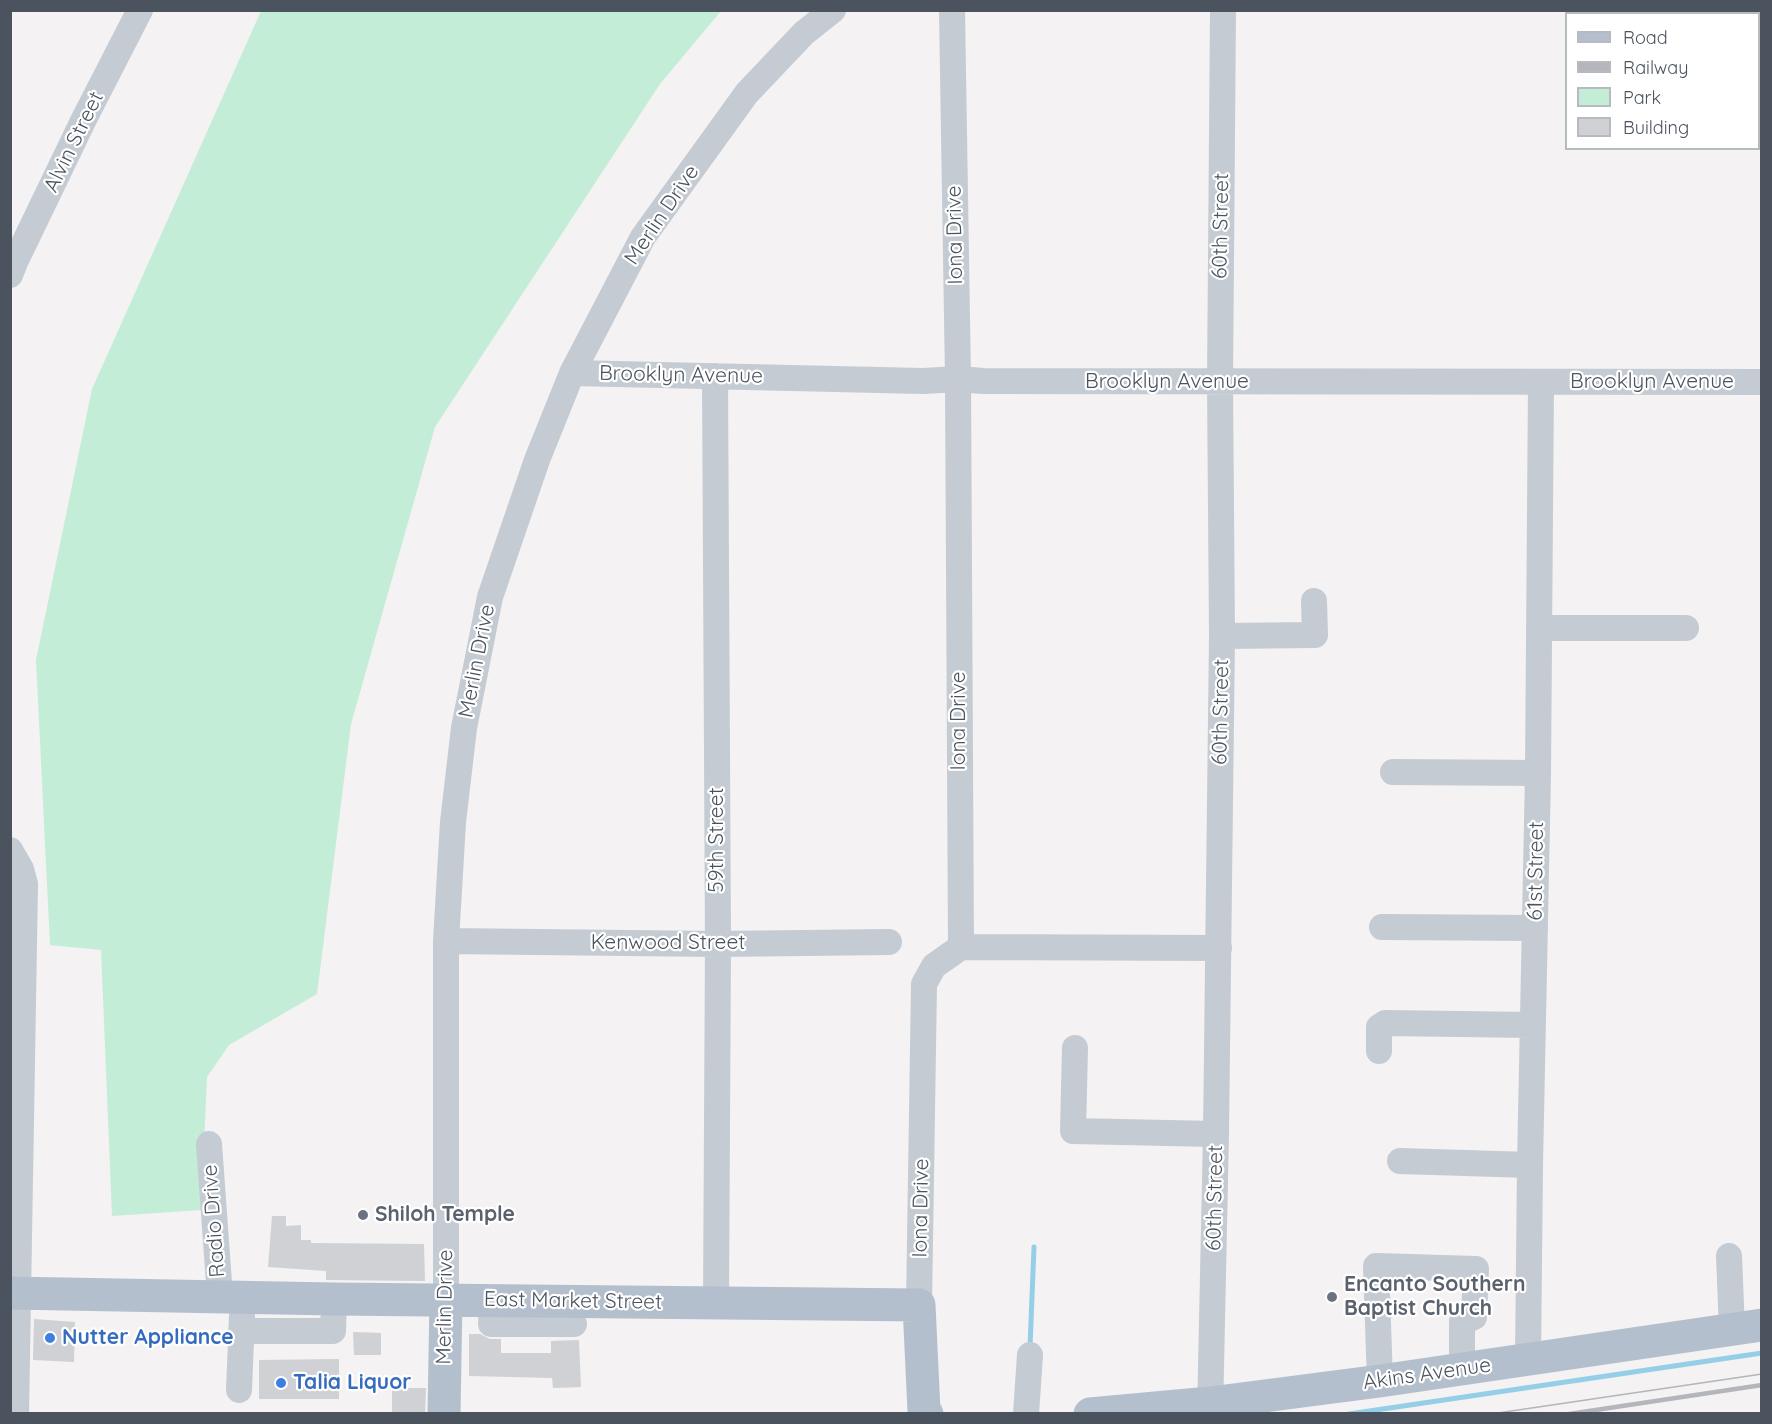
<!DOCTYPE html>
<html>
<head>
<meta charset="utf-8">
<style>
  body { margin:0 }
  #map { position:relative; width:1772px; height:1424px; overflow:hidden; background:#f4f2f2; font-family:Quicksand,sans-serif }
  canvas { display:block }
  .frame { position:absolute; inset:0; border:12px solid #4b535e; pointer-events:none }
  .legend { position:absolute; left:1565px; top:12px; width:195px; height:138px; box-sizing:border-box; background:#fff; border:2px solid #b7babf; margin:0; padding:8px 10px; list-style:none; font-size:18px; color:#4b535e }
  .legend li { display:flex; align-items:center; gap:12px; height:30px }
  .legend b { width:30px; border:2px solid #b7babf }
</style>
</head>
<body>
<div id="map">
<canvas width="1772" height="1424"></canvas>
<div class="frame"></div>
<ul class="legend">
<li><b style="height:8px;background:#b4bfce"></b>Road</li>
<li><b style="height:8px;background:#b4b6bb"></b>Railway</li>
<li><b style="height:16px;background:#c4edd7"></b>Park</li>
<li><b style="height:16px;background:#cfd1d5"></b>Building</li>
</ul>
</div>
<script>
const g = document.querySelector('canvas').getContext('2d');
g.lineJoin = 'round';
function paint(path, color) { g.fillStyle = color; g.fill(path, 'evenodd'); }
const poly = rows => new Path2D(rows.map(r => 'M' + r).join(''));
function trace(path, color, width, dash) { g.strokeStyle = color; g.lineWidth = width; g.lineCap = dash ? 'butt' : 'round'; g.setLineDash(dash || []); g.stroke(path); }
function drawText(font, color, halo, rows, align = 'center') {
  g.font = font + ' Quicksand,sans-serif'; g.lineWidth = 4.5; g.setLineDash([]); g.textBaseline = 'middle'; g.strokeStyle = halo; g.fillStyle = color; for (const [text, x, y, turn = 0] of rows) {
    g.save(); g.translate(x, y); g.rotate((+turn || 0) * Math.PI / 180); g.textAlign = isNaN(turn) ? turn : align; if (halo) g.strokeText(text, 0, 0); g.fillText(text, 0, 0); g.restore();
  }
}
const green = poly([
  [261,11,721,11,660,84,435,427,351,724,317,994,229,1045,207,1077,201,1210,112,1216,101,950,50,945,36,660,92,389]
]);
const stream = poly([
  [1030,1347,1034,1247],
  [1349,1414,1762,1353]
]);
const building = poly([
  [272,1216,286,1216,286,1226,301,1225,301,1240,311,1240,311,1243,424,1244,425,1281,326,1280,326,1271,268,1267],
  [34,1319,75,1322,74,1362,33,1360],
  [353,1332,381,1333,381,1355,354,1355],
  [469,1334,480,1334,490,1339,501,1339,501,1353,551,1353,551,1341,579,1340,581,1387,553,1388,552,1378,469,1376],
  [339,1359,339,1399,259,1399,259,1360],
  [392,1388,426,1388,425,1413,392,1413]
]);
const minor = poly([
  [952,10,958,379,961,947],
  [10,275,16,260,84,119,140,10],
  [572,373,923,381,958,379,983,381,1762,382],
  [715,376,718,944,716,1303],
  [1540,628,1686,628],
  [1222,636,1315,635,1314,601],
  [1393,772,1538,773],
  [10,850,21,869,25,884,16,1414],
  [1382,927,1535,928],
  [446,941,718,944,889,942],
  [961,947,1219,948],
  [1075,1048,1073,1131,1216,1134],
  [1379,1051,1379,1027,1385,1023,1532,1025],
  [209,1144,220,1297],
  [1400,1161,1530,1165],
  [1729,1256,1732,1329],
  [446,1299,446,941,453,822,464,728,490,597,537,460,572,373,643,237,747,93,804,33,833,10],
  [492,1301,491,1324,532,1324,532,1301],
  [919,1305,924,984,934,966,961,947],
  [532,1324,574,1324],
  [241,1331,333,1331,334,1299],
  [1528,1360,1530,1165,1538,773,1541,383],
  [1380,1381,1376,1266,1476,1269,1474,1317,1462,1322,1462,1370],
  [239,1390,242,1316],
  [1026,1414,1030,1355],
  [1210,1414,1216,1134,1222,636,1220,382,1223,10]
]);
const major = poly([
  [10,1293,334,1299,919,1305,924,1411,927,1414],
  [444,1414,446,1299],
  [1090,1414,1210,1403,1380,1381,1762,1325]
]);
const tram = poly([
  [1491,1414,1762,1374]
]);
const rail = poly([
  [1569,1414,1762,1385]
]);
const markers = [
  [363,1215,6,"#6b7280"],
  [1332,1297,6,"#6b7280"],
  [50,1338,6,"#3f7fe0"],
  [281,1383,6,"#3f7fe0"]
];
const streetNames = [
  ["Alvin Street",74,142,-64],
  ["Merlin Drive",662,215,-56],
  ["60th Street",1221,226,-89],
  ["Iona Drive",955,235,-91],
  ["Brooklyn Avenue",681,375,1],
  ["Brooklyn Avenue",1167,382],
  ["Brooklyn Avenue",1652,382],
  ["Merlin Drive",477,661,-79],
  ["60th Street",1221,712,-89],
  ["Iona Drive",959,721,-90],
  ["59th Street",717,840,-90],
  ["61st Street",1536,871,-89],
  ["Kenwood Street",668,943],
  ["60th Street",1215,1198,-89],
  ["Iona Drive",921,1208,-89],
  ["Radio Drive",214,1221,-94],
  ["East Market Street",573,1301,1],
  ["Merlin Drive",445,1307,-89],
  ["Akins Avenue",1427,1374,-8]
];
const worshipNames = [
  ["Shiloh Temple",375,1215],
  ["Encanto Southern",1344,1285],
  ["Baptist Church",1344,1309]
];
const shopNames = [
  ["Nutter Appliance",62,1338],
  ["Talia Liquor",293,1383]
];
paint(green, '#c4edd7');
trace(stream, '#95cfe7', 5);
paint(building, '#cfd1d5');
trace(minor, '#c4cbd2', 26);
trace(major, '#b4bfce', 33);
trace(tram, '#b4b6bb', 1.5);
trace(rail, '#b4b6bb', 4.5);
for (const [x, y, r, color] of markers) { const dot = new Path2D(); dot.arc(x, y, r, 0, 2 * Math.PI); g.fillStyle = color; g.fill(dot); trace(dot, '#fff', 2); }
drawText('21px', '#4b535e', '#fff', streetNames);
drawText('bold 21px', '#5b616d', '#fff', worshipNames, 'left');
drawText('bold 21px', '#366cbe', '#fff', shopNames, 'left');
</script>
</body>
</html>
